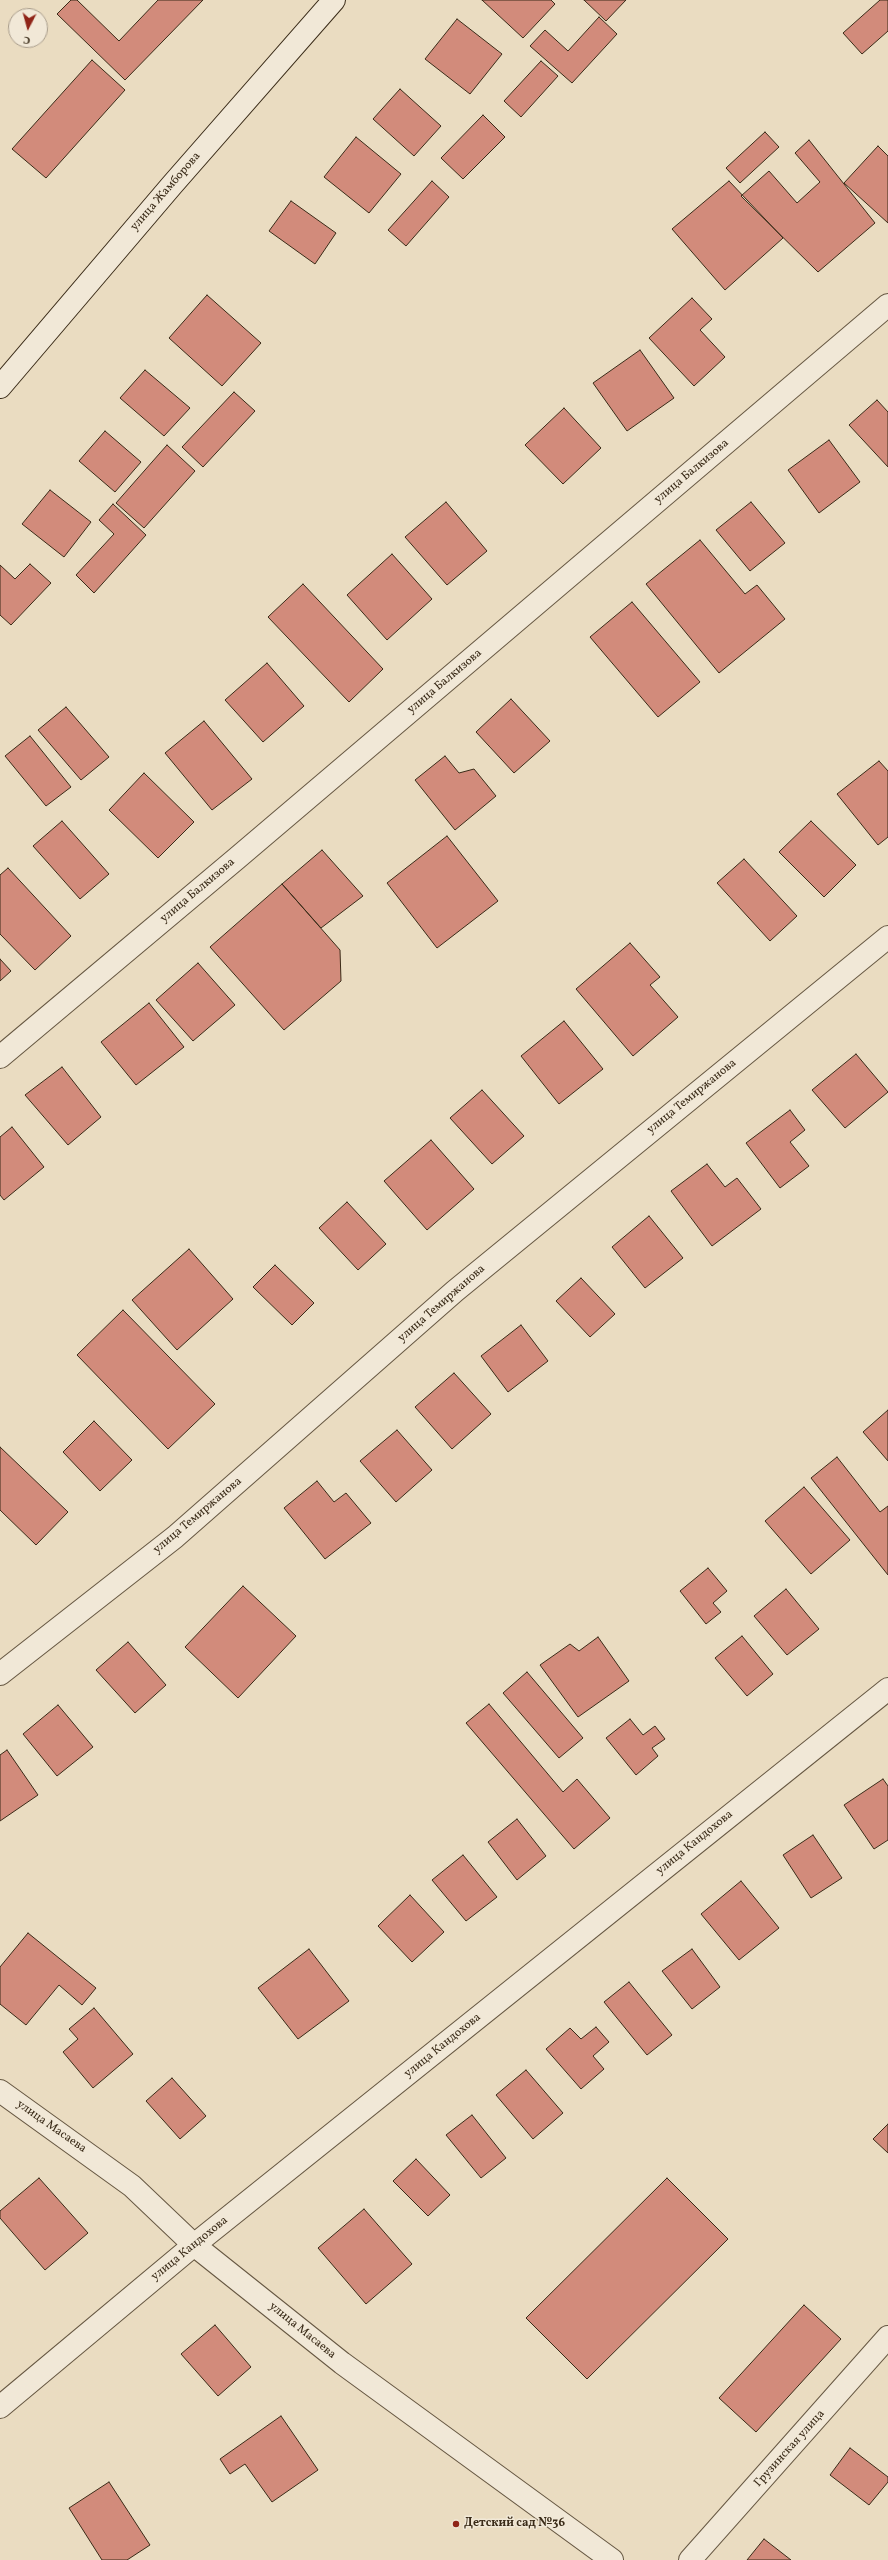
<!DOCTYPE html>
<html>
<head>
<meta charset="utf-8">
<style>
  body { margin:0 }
  #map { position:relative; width:888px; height:2560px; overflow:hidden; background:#eadcc1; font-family:Vollkorn,serif }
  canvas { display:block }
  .north { position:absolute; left:8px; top:8px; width:40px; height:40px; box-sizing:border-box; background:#f1e8d7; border:1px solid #a89c8b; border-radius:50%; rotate:186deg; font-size:11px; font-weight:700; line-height:16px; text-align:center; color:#3a2b18 }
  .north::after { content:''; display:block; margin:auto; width:14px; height:18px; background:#8f2418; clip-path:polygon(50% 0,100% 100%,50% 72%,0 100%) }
</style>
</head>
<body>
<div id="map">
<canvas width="888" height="2560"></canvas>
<div class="north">С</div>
</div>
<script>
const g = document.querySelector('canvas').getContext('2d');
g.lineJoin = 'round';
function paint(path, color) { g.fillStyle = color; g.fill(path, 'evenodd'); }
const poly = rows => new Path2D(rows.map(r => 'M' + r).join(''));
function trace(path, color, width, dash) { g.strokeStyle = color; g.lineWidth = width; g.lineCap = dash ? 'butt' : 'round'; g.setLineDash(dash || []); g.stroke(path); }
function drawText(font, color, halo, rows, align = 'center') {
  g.font = font + ' Vollkorn,serif'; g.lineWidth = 3; g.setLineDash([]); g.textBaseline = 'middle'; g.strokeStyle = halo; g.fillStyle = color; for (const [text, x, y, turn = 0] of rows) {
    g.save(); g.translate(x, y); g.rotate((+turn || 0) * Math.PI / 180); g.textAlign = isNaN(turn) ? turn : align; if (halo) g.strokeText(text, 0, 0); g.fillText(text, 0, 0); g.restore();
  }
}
const building = poly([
  [71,0,77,0,119,41,158,0,203,0,125,80,57,14,71,0],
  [482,0,551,0,555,4,523,38,482,0],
  [584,0,626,0,606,21,584,0],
  [880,0,888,0,888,31,862,54,843,33,880,0],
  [599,17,617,34,572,83,530,46,545,30,568,51,599,17],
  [457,19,502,54,470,94,425,59,457,19],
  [92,60,125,90,46,178,12,149,92,60],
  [541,61,558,76,521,117,504,101,541,61],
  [400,89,441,126,414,156,373,119,400,89],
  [483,115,505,137,463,179,441,158,483,115],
  [765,132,779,147,740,183,726,168,765,132],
  [356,137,401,174,369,213,324,177,356,137],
  [809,140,875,223,818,272,741,196,769,171,797,203,820,182,795,153,809,140],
  [878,146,888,156,888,223,844,183,878,146],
  [432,181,449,197,406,246,388,230,432,181],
  [729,181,783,238,725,290,672,229,729,181],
  [291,201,336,233,315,264,269,231,291,201],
  [207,295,261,343,222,386,169,338,207,295],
  [692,298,712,319,700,330,725,357,694,386,649,338,692,298],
  [640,350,674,398,627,431,593,383,640,350],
  [145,370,190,408,164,436,120,398,145,370],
  [234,392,255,411,203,467,182,447,234,392],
  [877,400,888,412,888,467,849,425,877,400],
  [564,408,601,448,563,484,525,445,564,408],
  [105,431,141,462,115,492,79,461,105,431],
  [829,440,860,482,819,513,788,470,829,440],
  [167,445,195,471,144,528,116,503,167,445],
  [50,490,91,522,64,557,22,524,50,490],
  [446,502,487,551,447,585,405,537,446,502],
  [751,502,785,543,750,571,716,530,751,502],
  [113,504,146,535,94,593,76,575,114,534,99,520,113,504],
  [700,540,745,594,757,585,785,619,719,673,646,584,700,540],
  [392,554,432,599,387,640,347,595,392,554],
  [30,564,51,583,11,625,0,615,0,565,15,579,30,564],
  [303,584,383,669,349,702,268,617,303,584],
  [632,602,700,682,658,717,590,637,632,602],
  [267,663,304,706,263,742,225,700,267,663],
  [511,699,550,741,514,773,476,732,511,699],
  [66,707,109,757,81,780,38,730,66,707],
  [204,721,252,779,212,810,165,753,204,721],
  [30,736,71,787,46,806,5,756,30,736],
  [445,756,459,773,474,769,496,796,455,830,415,780,445,756],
  [879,761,888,771,888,837,878,845,837,794,879,761],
  [144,773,194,822,158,858,109,810,144,773],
  [62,821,109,874,80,899,33,846,62,821],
  [811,821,856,865,824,897,779,852,811,821],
  [447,836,498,901,437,948,387,883,447,836],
  [322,850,363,896,321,928,282,884,322,850],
  [744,859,797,916,770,941,717,883,744,859],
  [8,868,71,936,35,970,0,934,0,875,8,868],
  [282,884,340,950,341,981,284,1030,210,947,282,884],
  [630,943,660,977,650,985,678,1017,633,1056,576,989,630,943],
  [0,959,11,971,0,981,0,959],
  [198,963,235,1005,193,1041,156,1000,198,963],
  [149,1003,184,1047,136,1085,101,1042,149,1003],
  [564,1021,603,1069,559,1104,521,1056,564,1021],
  [856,1054,888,1092,845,1128,812,1090,856,1054],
  [62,1067,101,1117,68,1145,25,1095,62,1067],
  [482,1090,524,1136,492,1164,450,1118,482,1090],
  [790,1110,805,1130,790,1142,809,1166,780,1188,746,1143,790,1110],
  [12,1127,44,1167,4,1200,0,1195,0,1137,12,1127],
  [431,1140,474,1189,427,1230,384,1181,431,1140],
  [707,1164,725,1187,737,1178,761,1209,712,1246,671,1191,707,1164],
  [347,1202,386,1244,358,1270,319,1228,347,1202],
  [649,1216,683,1258,645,1288,612,1247,649,1216],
  [189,1249,233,1299,177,1350,132,1300,189,1249],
  [275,1265,314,1303,292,1325,253,1287,275,1265],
  [581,1278,615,1314,590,1337,556,1301,581,1278],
  [123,1310,215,1404,168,1449,77,1355,123,1310],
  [521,1325,548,1361,508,1392,481,1356,521,1325],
  [454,1373,491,1414,452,1449,415,1407,454,1373],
  [888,1410,888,1461,863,1432,888,1410],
  [94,1421,132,1460,100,1491,63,1452,94,1421],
  [397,1430,432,1470,396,1502,360,1461,397,1430],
  [0,1447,68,1512,36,1545,0,1510,0,1447],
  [837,1457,880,1512,888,1506,888,1575,811,1478,837,1457],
  [317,1481,334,1502,346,1493,371,1523,325,1559,284,1508,317,1481],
  [804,1487,850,1540,811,1574,765,1521,804,1487],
  [708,1568,727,1591,713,1603,721,1612,706,1624,680,1591,708,1568],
  [243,1586,296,1636,238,1698,185,1647,243,1586],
  [786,1589,819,1629,787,1655,754,1616,786,1589],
  [742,1636,773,1674,747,1696,715,1658,742,1636],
  [598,1637,629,1681,578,1717,540,1665,570,1644,579,1651,598,1637],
  [128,1642,166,1685,135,1713,96,1670,128,1642],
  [527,1672,583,1738,559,1758,503,1693,527,1672],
  [489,1704,563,1792,577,1779,610,1818,574,1849,466,1723,489,1704],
  [58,1705,93,1747,57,1776,23,1734,58,1705],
  [630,1719,643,1735,655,1726,665,1739,652,1748,658,1756,636,1775,606,1738,630,1719],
  [7,1750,38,1795,0,1821,0,1755,7,1750],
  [883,1779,888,1786,888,1840,874,1849,844,1805,883,1779],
  [517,1819,546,1856,517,1880,488,1842,517,1819],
  [813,1835,842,1878,811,1898,783,1855,813,1835],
  [463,1855,497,1897,466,1921,432,1880,463,1855],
  [741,1881,779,1928,739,1960,701,1914,741,1881],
  [410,1895,444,1932,412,1962,378,1926,410,1895],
  [28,1933,96,1988,82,2005,59,1985,26,2025,0,2004,0,1967,28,1933],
  [309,1949,349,2001,298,2039,258,1988,309,1949],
  [692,1949,720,1987,692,2009,662,1971,692,1949],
  [629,1982,672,2035,647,2055,604,2002,629,1982],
  [94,2008,133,2054,93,2088,63,2052,78,2039,69,2029,94,2008],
  [596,2027,609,2042,593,2056,604,2069,581,2089,546,2049,570,2028,581,2039,596,2027],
  [526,2070,563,2113,533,2139,496,2095,526,2070],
  [172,2078,206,2116,180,2139,146,2101,172,2078],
  [472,2115,506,2158,481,2178,446,2135,472,2115],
  [888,2124,888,2153,873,2139,888,2124],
  [416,2159,450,2195,428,2216,393,2181,416,2159],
  [39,2178,88,2233,45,2270,0,2218,0,2211,39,2178],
  [667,2178,728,2239,587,2379,526,2318,667,2178],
  [364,2209,412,2264,366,2304,318,2248,364,2209],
  [804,2305,841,2339,756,2432,719,2398,804,2305],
  [215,2325,251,2367,218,2396,181,2354,215,2325],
  [281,2416,318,2470,272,2502,245,2464,230,2474,220,2459,281,2416],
  [850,2448,888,2477,888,2482,869,2505,830,2475,850,2448],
  [109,2482,150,2545,127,2560,102,2560,69,2508,109,2482],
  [764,2539,791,2560,747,2560,764,2539]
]);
const street = poly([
  [0,1057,236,859,888,305],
  [0,1674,175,1537,455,1291,888,937],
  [0,2091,132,2186,194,2245,342,2363,612,2560],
  [0,2407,194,2245,888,1689],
  [690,2560,888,2337]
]);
const secondary = poly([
  [0,387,172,185,334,0]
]);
const markers = [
  [456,2524,4,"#8f2418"]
];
const streetNames = [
  ["улица Жамборова",166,192,-49],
  ["улица Балкизова",692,472,-40],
  ["улица Балкизова",445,682,-40],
  ["улица Балкизова",198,891,-40],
  ["улица Темиржанова",692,1097,-39],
  ["улица Темиржанова",442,1304,-41],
  ["улица Темиржанова",198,1516,-40],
  ["улица Кандохова",695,1843,-39],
  ["улица Кандохова",443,2046,-39],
  ["улица Масаева",51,2127,35],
  ["улица Кандохова",190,2249,-39],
  ["улица Масаева",302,2331,39],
  ["Грузинская улица",790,2449,-48]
];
const poiNames = [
  ["Детский сад №36",464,2524]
];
paint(building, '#d28b7b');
trace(building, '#3a2b18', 1);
trace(street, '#665742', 24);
trace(secondary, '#3a2b18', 24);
trace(street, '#f1e8d7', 22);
trace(secondary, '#f1e8d7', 22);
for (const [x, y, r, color] of markers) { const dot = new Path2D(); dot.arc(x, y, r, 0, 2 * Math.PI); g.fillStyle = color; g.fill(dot); trace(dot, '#f1e8d7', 1.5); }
drawText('12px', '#3a2b18', '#f1e8d7', streetNames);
drawText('bold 12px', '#3a2b18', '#f1e8d7', poiNames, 'left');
</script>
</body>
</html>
